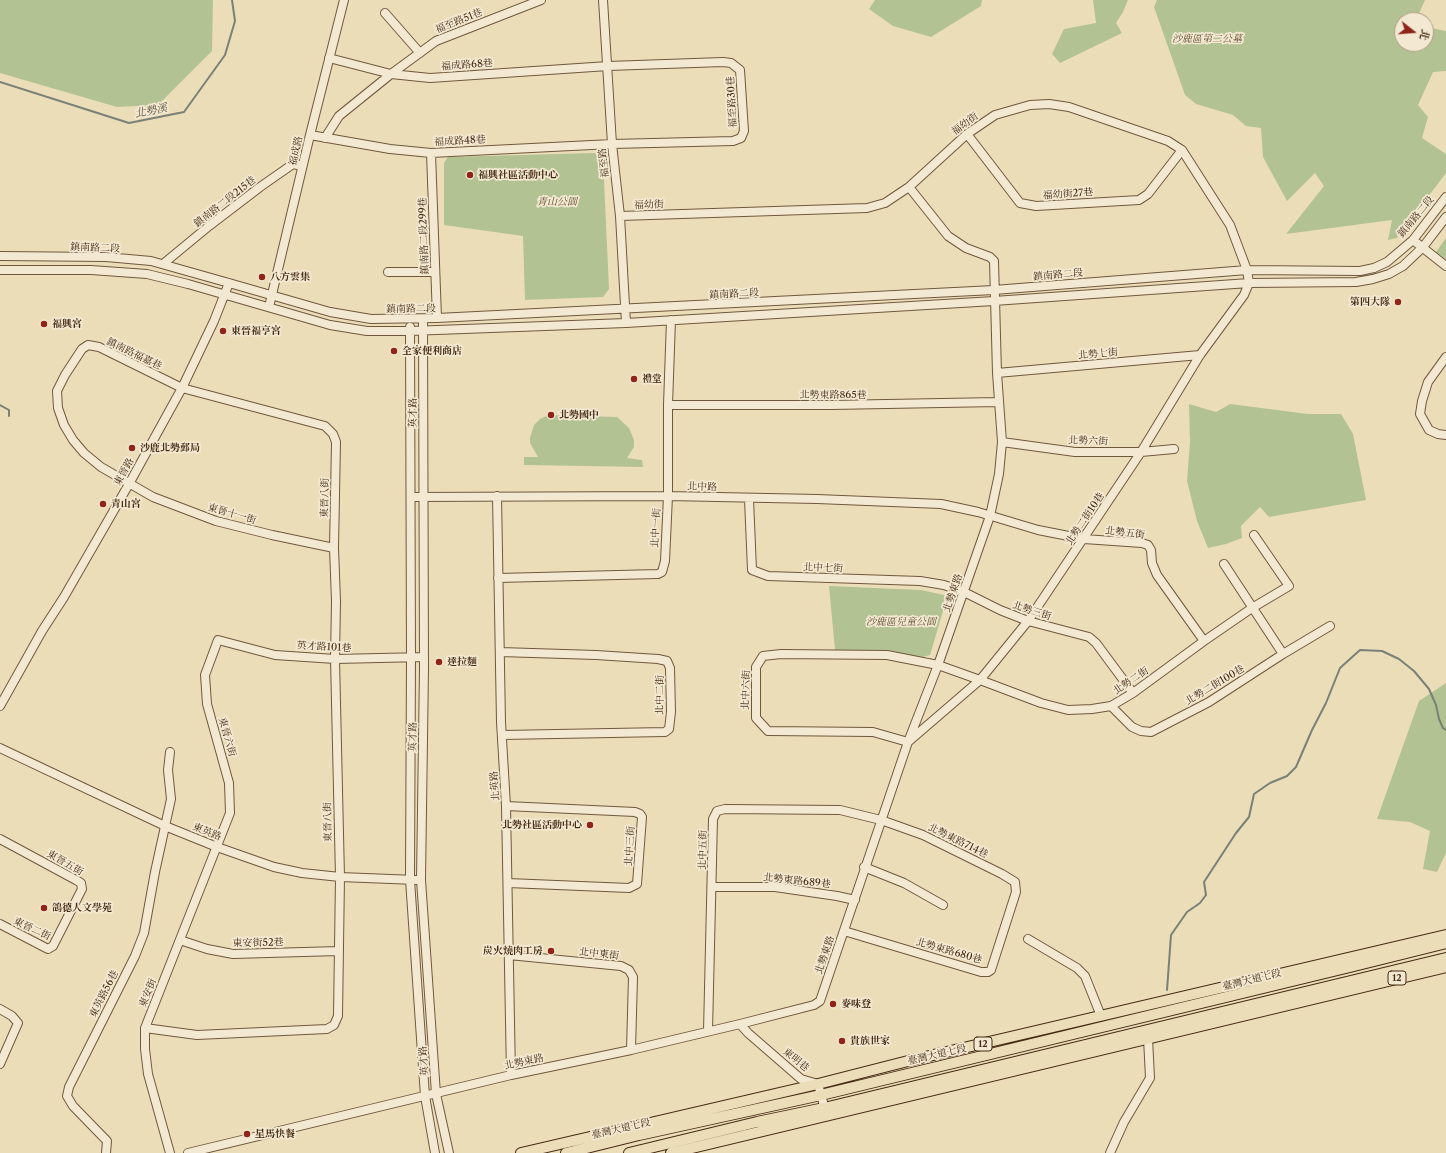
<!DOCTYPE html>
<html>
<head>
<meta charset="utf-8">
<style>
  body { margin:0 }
  #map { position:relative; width:1446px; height:1153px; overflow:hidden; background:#ecddb9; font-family:"Libre Caslon Text","Noto Serif TC",serif }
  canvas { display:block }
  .north { position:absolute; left:1394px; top:12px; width:40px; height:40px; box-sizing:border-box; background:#f3e9d2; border:1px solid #ae9d86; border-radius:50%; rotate:107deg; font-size:11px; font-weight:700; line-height:16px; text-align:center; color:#462b14 }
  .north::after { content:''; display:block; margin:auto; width:14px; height:18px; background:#8f2418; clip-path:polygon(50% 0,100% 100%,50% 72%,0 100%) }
</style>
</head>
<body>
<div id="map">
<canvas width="1446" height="1153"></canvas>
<div class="north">北</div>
</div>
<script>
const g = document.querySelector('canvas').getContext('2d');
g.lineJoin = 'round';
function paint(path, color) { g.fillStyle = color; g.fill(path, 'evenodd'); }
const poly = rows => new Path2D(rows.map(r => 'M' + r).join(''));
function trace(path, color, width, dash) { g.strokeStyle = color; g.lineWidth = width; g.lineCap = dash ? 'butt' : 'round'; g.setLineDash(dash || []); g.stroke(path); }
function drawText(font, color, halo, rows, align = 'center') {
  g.font = font + ' "Libre Caslon Text","Noto Serif TC",serif'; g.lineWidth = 3.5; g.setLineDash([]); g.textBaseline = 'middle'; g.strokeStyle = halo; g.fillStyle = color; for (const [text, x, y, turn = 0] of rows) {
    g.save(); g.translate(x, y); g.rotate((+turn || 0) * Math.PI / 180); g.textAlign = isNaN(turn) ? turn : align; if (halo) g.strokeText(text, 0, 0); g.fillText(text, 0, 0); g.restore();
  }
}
const green = poly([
  [0,0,213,0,212,51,158,105,117,107,0,73],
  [875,0,982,0,981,6,931,37,893,26,869,9],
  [1093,0,1128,0,1123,12,1116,23,1122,33,1060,63,1052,54,1064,29,1096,23],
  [1157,0,1425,0,1416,20,1402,20,1402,44,1426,44,1426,27,1446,31,1446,71,1433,72,1418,105,1428,117,1422,138,1446,154,1446,173,1397,238,1388,240,1392,220,1286,234,1324,186,1315,173,1287,201,1263,157,1261,128,1246,126,1233,115,1196,104,1185,95,1154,7],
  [595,153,603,159,609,289,603,297,525,300,523,236,444,225,444,163,448,157],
  [1446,238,1446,259,1436,252],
  [1189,404,1216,412,1230,404,1308,414,1341,414,1353,434,1366,500,1269,517,1260,507,1241,526,1242,538,1226,544,1208,548,1197,521,1187,481,1190,442],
  [548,415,617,417,629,428,634,440,634,447,627,458,642,460,643,467,524,465,524,457,538,457,530,443,530,438,534,425,540,419],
  [829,586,921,590,944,595,946,601,930,655,919,658,887,653,835,650],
  [1446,683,1446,853,1437,872,1423,869,1430,831,1410,822,1377,819,1419,701]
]);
const stream = poly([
  [0,82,129,123,184,112,225,55,235,21,232,0],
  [0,405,9,410,9,416],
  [1167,990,1171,935,1187,912,1200,903,1206,895,1204,882,1236,833,1249,817,1254,794,1270,783,1287,776,1296,767,1312,730,1326,703,1340,668,1360,650,1382,651,1399,659,1414,671,1429,689,1436,705,1439,719,1443,728,1446,730]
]);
const minor = poly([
  [603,0,612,144,620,216,626,323],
  [385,13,420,53],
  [967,134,1020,203,1036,206,1139,200,1148,194,1182,150],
  [310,135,390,149,431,153,612,144,733,141,741,138,744,131,740,70,731,63,723,62,608,66,430,78,391,74,329,58],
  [325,138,339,116,391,74,436,41,541,0],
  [431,153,437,318],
  [620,216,867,208,885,203,909,187,967,134,995,115,1030,105,1049,104,1069,107,1168,141,1182,150,1230,225,1247,270,1249,283,1244,295,1200,355,1141,452,1028,621,980,680,908,742,873,732,768,731,756,718,756,667,763,656,781,654,887,655,938,665,980,680,1041,703,1068,710,1092,709,1111,706,1133,693,1204,641,1252,608,1289,586,1254,535],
  [1413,240,1446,266],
  [0,256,106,257,151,261,229,283,330,312,371,319,437,318,994,290,1247,270,1360,271,1374,268,1387,262,1413,240,1446,197],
  [163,264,209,226,260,187,293,164,302,166],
  [0,270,91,270,147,274,188,284,330,325,367,331,410,331,626,323,994,301,1249,283,1356,282,1373,279,1389,274,1403,266,1423,247,1446,217],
  [388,272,435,272],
  [269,307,310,135,344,0],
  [423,319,424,668,421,880,436,1094,449,1153],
  [410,327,411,658,410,880,425,1096,435,1153],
  [1446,357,1428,382,1422,401,1420,414,1429,430,1438,434,1446,435],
  [997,373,1200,355],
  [668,405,831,405,998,402],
  [1002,442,1075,452,1141,452,1174,449],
  [497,496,501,722,506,806,511,1075],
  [411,497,668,496,817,499,941,504,978,512,1038,530,1084,539,1142,543,1148,545,1151,550,1152,563,1157,575,1204,641],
  [749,499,752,570,768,576,920,581,944,585,964,592,1000,610,1028,621,1089,637,1096,643,1133,693],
  [1224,564,1283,654],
  [498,578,658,574,662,572,665,561,668,496,668,405,671,320],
  [500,652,596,655,658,659,667,661,670,668,671,712,669,729,665,732,502,735],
  [0,706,42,631,64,597,129,484,182,388,214,321,229,283],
  [1111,706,1132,727,1141,731,1151,732,1209,702,1283,654,1330,626],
  [0,748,165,826,217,847,274,867,302,873,340,877,416,880],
  [506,806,635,812,640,814,642,817,637,884,629,888,508,883],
  [0,839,76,880,81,883,82,889,53,946,48,949,0,924],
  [864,867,904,883,943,905],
  [712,887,775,887,837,896,855,900],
  [1028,939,1077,968,1085,976,1101,1016],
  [180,940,207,949,233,954,339,951],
  [509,955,621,966,629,970,633,977,631,1050],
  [0,1009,12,1016,18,1023,0,1064],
  [740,1024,748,1033,801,1079,818,1084,826,1113],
  [145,1028,197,1035,327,1029,334,1025,338,1016,340,877,335,659,336,601,334,548,336,442,333,434,325,426,182,388,99,347,88,345,82,349,65,375,57,391,58,408,64,425,73,440,84,453,101,467,153,497,216,521,272,535,334,548],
  [708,1031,713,819,717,811,725,809,840,810,881,820,923,835,1002,874,1015,882,1016,892,991,970,988,972,981,972,844,931],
  [106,1153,107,1141,73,1106,67,1096,69,1087,135,956,144,933,155,872,171,799,168,770,170,752],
  [170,1153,148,1074,145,1049,145,1028,230,813,229,783,207,704,205,675,218,640,275,655,335,659,424,657],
  [188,1153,511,1075,631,1050,740,1024,814,1005,820,1001,908,742,938,665,990,516,999,474,1002,442,997,373,994,261,990,257,966,248,948,236,909,187],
  [1110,1153,1124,1122,1150,1078,1148,1038]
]);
const major = poly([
  [521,1153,818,1084,912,1060,1446,935],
  [566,1153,639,1135,821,1095,1350,967,1446,943],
  [629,1153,757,1122,824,1108,1446,958],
  [671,1153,1446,967]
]);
const markers = [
  [470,175,4,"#8f2418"],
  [262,277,4,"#8f2418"],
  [1398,302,4,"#8f2418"],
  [44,324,4,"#8f2418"],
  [223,331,4,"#8f2418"],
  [394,351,4,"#8f2418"],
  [634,379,4,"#8f2418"],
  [551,415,4,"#8f2418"],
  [132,448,4,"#8f2418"],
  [103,504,4,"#8f2418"],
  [439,662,4,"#8f2418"],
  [590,825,4,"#8f2418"],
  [44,908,4,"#8f2418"],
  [551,951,4,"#8f2418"],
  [833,1004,4,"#8f2418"],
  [842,1041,4,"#8f2418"],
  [247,1134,4,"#8f2418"]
];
const shields = [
  [1397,978,18],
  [983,1044,18]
];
const shieldNames = [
  ["12",1397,978],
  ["12",983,1044]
];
const streetNames = [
  ["福至路51巷",459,21,-22],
  ["福成路68巷",467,65,-4],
  ["福至路30巷",732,102,-93],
  ["福幼街",965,124,-37],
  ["福成路48巷",460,141,-3],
  ["福成路",296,151,-77],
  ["福至路",604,163,-96],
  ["福幼街27巷",1068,194,-4],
  ["鎮南路二段215巷",225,202,-38],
  ["福幼街",649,205,-2],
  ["鎮南路二段",1416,217,-50],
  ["鎮南路二段299巷",424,236,-92],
  ["鎮南路二段",95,248,2],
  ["鎮南路二段",1058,275,-5],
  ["鎮南路二段",734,294,-3],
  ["鎮南路二段",411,309,-1],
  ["鎮南路福嘉巷",134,354,26],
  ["北勢七街",1098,354,-5],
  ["北勢東路865巷",833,395],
  ["英才路",413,413,-90],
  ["北勢六街",1088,441,2],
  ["東晉路",124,472,-61],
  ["北中路",702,487,2],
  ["東晉八街",325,498,-89],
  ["東晉十一街",232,514,16],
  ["北勢二街10巷",1085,519,-56],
  ["北中一街",656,528,-87],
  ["北勢五街",1125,533,7],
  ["北中七街",823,568,2],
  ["北勢東路",953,593,-71],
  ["北勢三街",1032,611,18],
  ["英才路101巷",324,647,3],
  ["北勢二街",1131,681,-34],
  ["北勢二街100巷",1215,685,-31],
  ["北中六街",746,690,-88],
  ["北中二街",660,695,-90],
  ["東晉六街",227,737,74],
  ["英才路",413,737,-89],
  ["北英路",495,786,-94],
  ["東晉八街",328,822,-91],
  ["東英路",207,832,22],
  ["北勢東路714巷",958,841,26],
  ["北中三街",630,846,-86],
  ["北中五街",703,850,-89],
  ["東晉五街",65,863,30],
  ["北勢東路689巷",797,881,6],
  ["東晉二街",32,929,25],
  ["東安街52巷",258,943,-1],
  ["北勢東路680巷",949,951,16],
  ["北中東街",599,954,6],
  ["北勢東路",825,955,-71],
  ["臺灣大道七段",1252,980,-14],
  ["東安街",148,993,-68],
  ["東英路56巷",104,994,-63],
  ["臺灣大道七段",937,1055,-13],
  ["東明巷",796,1060,39],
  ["英才路",424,1061,-94],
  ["北勢東路",524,1062,-12],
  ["臺灣大道七段",621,1129,-13]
];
const parkNames = [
  ["沙鹿區第二公墓",1207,39],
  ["青山公園",557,202],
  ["沙鹿區兒童公園",901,622]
];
const poiNames = [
  ["福興社區活動中心",478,175],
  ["八方雲集",270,277],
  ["第四大隊",1390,302,"right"],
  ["福興宮",52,324],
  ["東晉福亨宮",231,331],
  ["全家便利商店",402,351],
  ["禮堂",642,379],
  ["北勢國中",559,415],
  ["沙鹿北勢郵局",140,448],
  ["青山宮",111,504],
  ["達拉麵",447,662],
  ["北勢社區活動中心",582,825,"right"],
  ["鴿德人文學苑",52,908],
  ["炭火燒肉工房",543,951,"right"],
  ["麥味登",841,1004],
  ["貴族世家",850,1041],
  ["星馬快餐",255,1134]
];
const waterNames = [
  ["北勢溪",151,111,-11]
];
paint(green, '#b3c292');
trace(stream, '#7a8177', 2);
trace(minor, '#70583d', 10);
trace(major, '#462b14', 12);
trace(minor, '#f3e9d2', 8);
trace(major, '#ecddb9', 10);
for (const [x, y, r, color] of markers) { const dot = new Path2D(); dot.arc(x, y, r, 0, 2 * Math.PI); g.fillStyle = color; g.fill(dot); trace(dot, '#f3e9d2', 1.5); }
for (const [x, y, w] of shields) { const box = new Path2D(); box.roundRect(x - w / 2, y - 7, w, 14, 3); g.fillStyle = '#f3e9d2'; g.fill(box); trace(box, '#462b14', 1); }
drawText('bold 9px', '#462b14', null, shieldNames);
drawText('10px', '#462b14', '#f3e9d2', streetNames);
drawText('italic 10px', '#5c492d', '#f3e9d2', parkNames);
drawText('bold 10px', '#462b14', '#f3e9d2', poiNames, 'left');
drawText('italic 11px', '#5c4f3d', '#f3e9d2', waterNames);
</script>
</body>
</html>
